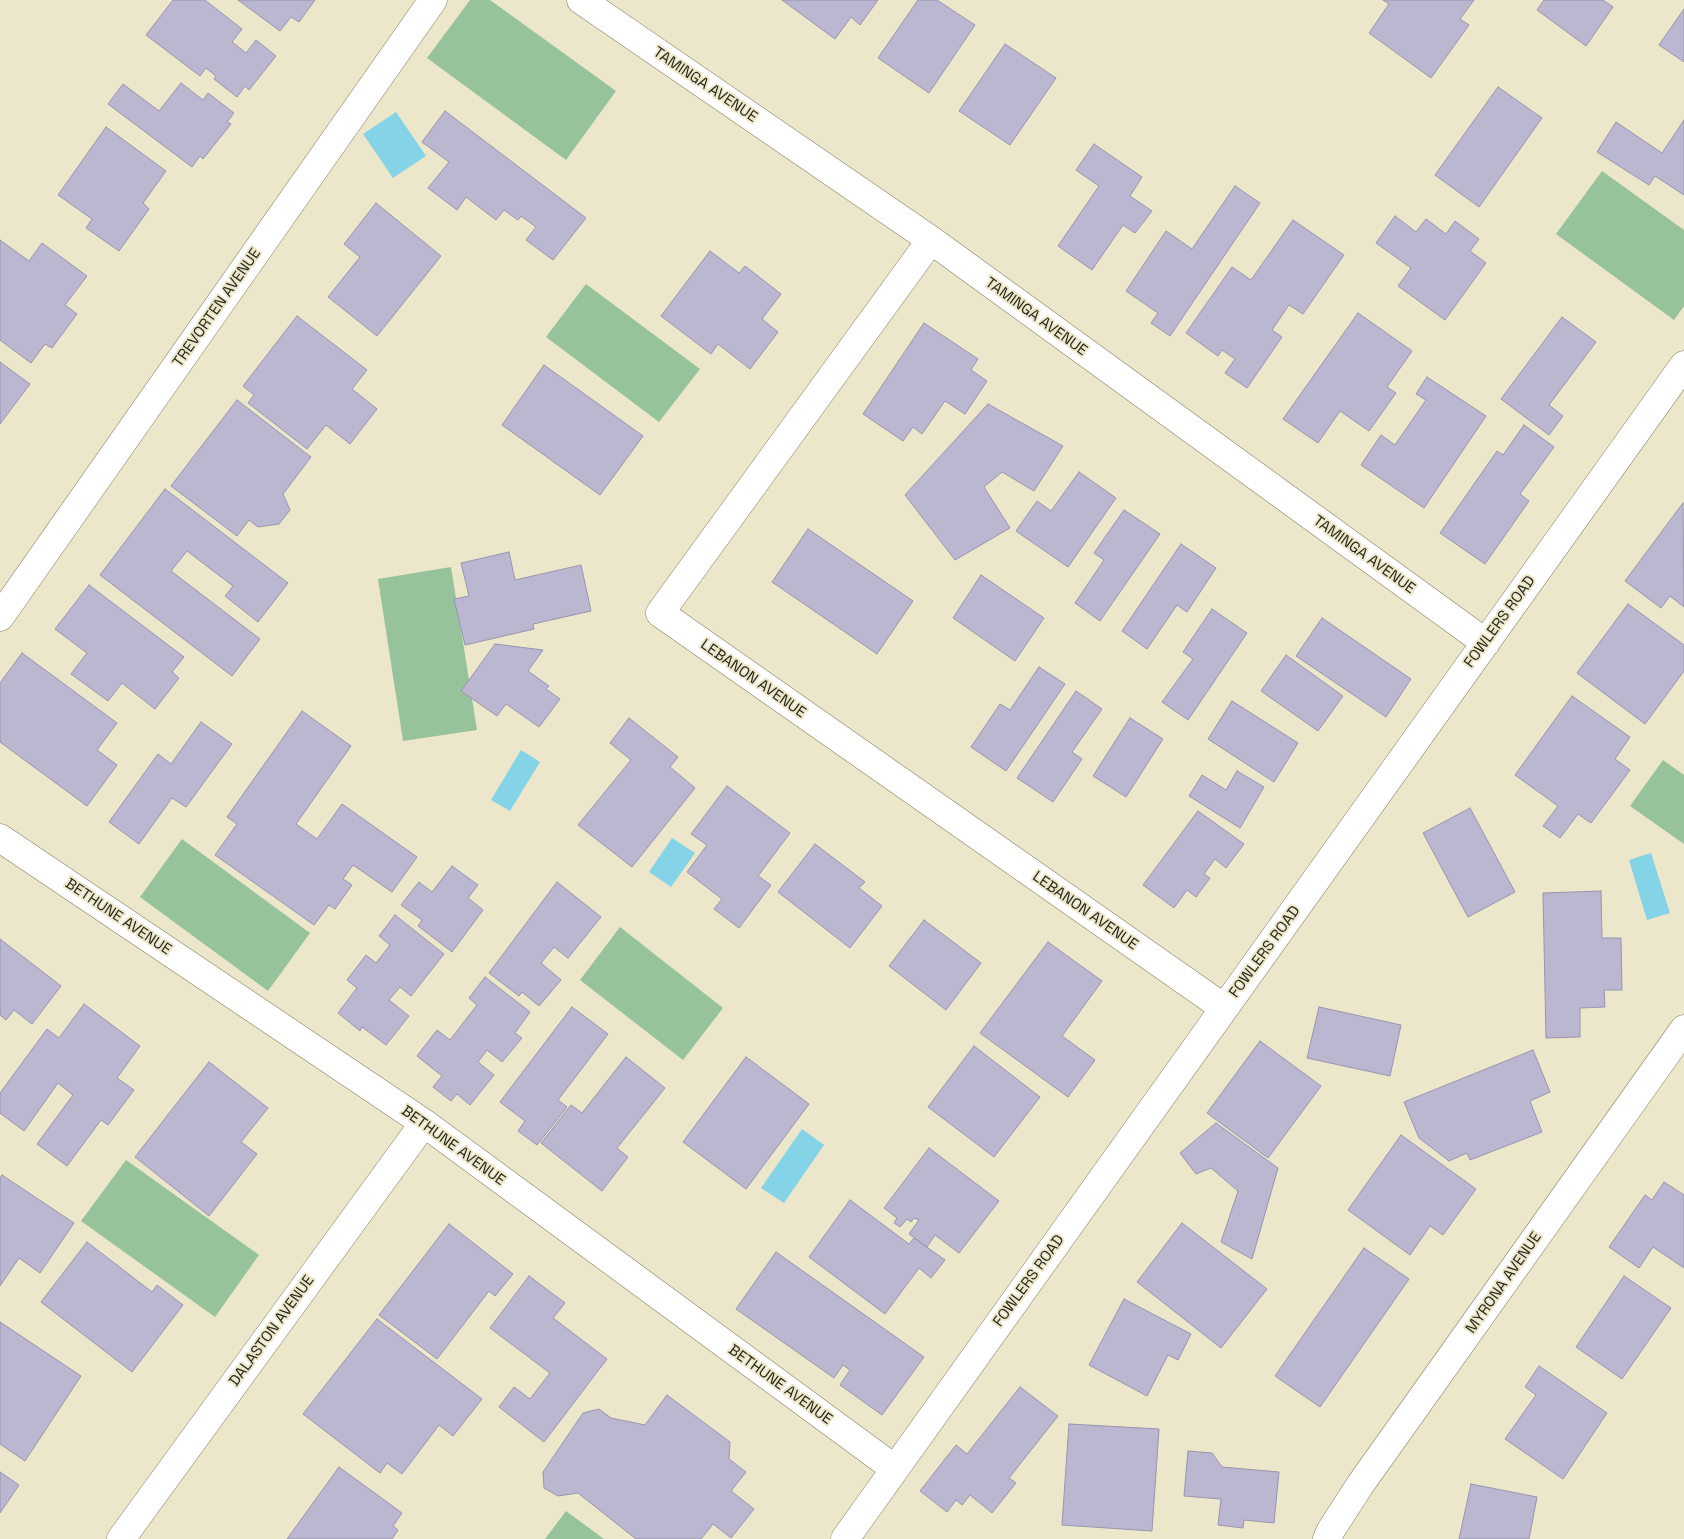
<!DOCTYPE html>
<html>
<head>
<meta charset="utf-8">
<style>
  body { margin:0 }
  canvas { display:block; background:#ece6ca }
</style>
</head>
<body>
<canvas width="1684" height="1539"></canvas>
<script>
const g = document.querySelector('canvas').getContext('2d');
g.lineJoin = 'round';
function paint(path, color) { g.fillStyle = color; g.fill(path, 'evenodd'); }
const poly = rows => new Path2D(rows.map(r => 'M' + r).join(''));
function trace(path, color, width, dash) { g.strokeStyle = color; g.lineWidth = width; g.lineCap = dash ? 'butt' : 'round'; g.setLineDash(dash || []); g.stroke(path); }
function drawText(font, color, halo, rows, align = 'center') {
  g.font = font + ' "Space Grotesk",sans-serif'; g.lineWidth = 4; g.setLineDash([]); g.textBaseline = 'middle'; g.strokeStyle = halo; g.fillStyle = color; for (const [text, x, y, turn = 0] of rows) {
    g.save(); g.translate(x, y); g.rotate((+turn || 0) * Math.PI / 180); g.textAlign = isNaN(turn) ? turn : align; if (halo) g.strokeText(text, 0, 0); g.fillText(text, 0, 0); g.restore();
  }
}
const green = poly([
  [470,0,490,0,616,91,566,160,427,58],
  [1602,171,1684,230,1684,306,1674,320,1556,234],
  [586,284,700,369,659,422,546,337],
  [451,567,477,730,403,741,378,579],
  [1663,760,1684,775,1684,844,1630,806],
  [182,839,310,933,268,991,140,897],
  [620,927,723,1008,683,1060,580,980],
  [126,1160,259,1255,215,1317,81,1221],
  [566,1511,604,1539,545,1539]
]);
const water = poly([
  [396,112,426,156,393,178,363,134],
  [521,750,540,762,510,811,491,800],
  [672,838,695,853,671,887,649,872],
  [1651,853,1670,913,1647,920,1629,860],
  [802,1129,824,1145,784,1203,761,1188]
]);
const building = poly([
  [173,0,205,0,242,29,232,42,246,53,256,40,276,56,249,90,245,86,237,97,214,79,216,76,206,68,200,76,146,35,173,0],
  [238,0,315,0,299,22,291,17,280,31,238,0],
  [782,0,878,0,860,25,851,17,835,39,782,0],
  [918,0,937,0,975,25,929,93,878,58,918,0],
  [1383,0,1474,0,1460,19,1469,25,1431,78,1369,33,1389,4,1383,0],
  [1544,0,1603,0,1613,7,1586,46,1537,10,1544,0],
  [1684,9,1684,62,1659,45,1684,9],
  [1005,44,1056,78,1010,145,959,111,1005,44],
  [181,83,203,100,208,93,234,113,227,122,231,124,203,159,200,156,192,167,108,104,123,84,159,111,181,83],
  [1498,87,1542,118,1479,207,1435,175,1498,87],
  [445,111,586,218,553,260,526,240,536,227,521,216,518,220,504,210,496,220,466,197,457,210,428,188,449,162,422,142,445,111],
  [1684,120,1684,195,1655,176,1649,185,1597,152,1616,122,1662,153,1684,120],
  [106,127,166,171,143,203,149,209,119,251,86,228,92,219,58,195,106,127],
  [1094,144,1142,177,1130,196,1152,211,1135,233,1123,225,1092,270,1058,246,1099,186,1076,170,1094,144],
  [1235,186,1260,203,1170,336,1151,323,1158,313,1126,291,1166,231,1192,249,1235,186],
  [376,203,441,256,377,336,328,297,360,257,344,244,376,203],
  [1395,216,1416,232,1426,219,1446,234,1455,221,1479,239,1470,251,1486,263,1445,320,1398,286,1411,268,1376,243,1395,216],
  [1293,220,1344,255,1303,314,1289,305,1272,330,1282,337,1247,388,1225,373,1235,359,1222,350,1218,356,1186,333,1232,267,1251,280,1293,220],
  [0,240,29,261,42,243,87,276,65,305,77,314,52,348,45,344,31,363,0,340,0,240],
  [710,251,739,273,745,266,781,294,762,319,778,332,750,369,718,344,711,354,661,316,710,251],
  [1358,313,1412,351,1387,387,1396,393,1369,431,1340,411,1318,443,1283,419,1358,313],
  [297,316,367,370,352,389,377,409,350,444,326,425,307,449,248,403,254,395,243,386,297,316],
  [1562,317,1596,342,1549,405,1563,416,1549,435,1501,399,1562,317],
  [924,323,978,359,971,370,987,381,965,414,945,401,922,434,913,427,903,441,863,414,924,323],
  [0,362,30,384,0,424,0,362],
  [544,365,643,436,600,495,502,425,544,365],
  [1427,377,1486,416,1424,508,1361,465,1381,435,1395,445,1426,400,1416,394,1427,377],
  [237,400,311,457,283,494,290,510,279,524,258,527,249,520,237,536,171,486,237,400],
  [988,404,1063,446,1034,491,1002,472,984,487,1010,528,955,560,905,495,988,404],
  [1524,425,1554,447,1520,494,1529,501,1485,564,1440,533,1497,451,1503,455,1524,425],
  [1079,472,1116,498,1068,567,1016,531,1037,501,1051,511,1079,472],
  [165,489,288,583,258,622,225,596,233,586,187,551,171,571,260,639,232,676,100,575,165,489],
  [1683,503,1684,607,1670,596,1661,608,1625,581,1683,503],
  [1124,510,1160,534,1100,621,1075,603,1104,560,1094,553,1124,510],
  [808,529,913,601,877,654,772,582,808,529],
  [1181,544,1216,568,1187,612,1177,605,1147,649,1122,631,1181,544],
  [509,552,515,580,581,565,591,611,533,624,534,629,465,645,454,599,469,596,461,563,509,552],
  [981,575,1044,618,1015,661,953,618,981,575],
  [89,585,184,657,172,672,179,678,155,709,122,683,108,701,71,674,87,653,55,629,89,585],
  [1628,604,1684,645,1684,671,1645,724,1577,673,1628,604],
  [1212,609,1247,633,1188,720,1162,702,1193,659,1183,652,1212,609],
  [1322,618,1411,679,1386,717,1296,656,1322,618],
  [495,644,543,650,528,671,549,686,546,689,560,699,539,727,506,704,497,716,461,691,495,644],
  [22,653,117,723,97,750,117,765,87,806,0,742,0,683,22,653],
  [1286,655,1343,696,1318,731,1261,691,1286,655],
  [1039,667,1065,684,1006,771,971,747,1000,704,1010,710,1039,667],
  [1076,691,1102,709,1072,752,1082,759,1053,802,1017,778,1076,691],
  [1572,696,1630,737,1615,759,1630,770,1591,823,1578,814,1560,838,1543,826,1558,806,1515,775,1572,696],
  [1232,701,1298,743,1274,782,1208,739,1232,701],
  [302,711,351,746,296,824,317,839,342,804,417,857,392,892,353,865,343,879,352,885,335,909,329,905,314,925,215,855,237,824,227,817,302,711],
  [629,718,678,757,670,767,695,788,632,867,578,825,631,760,610,743,629,718],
  [1130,718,1163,739,1126,797,1093,776,1130,718],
  [201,722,232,744,186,807,172,798,139,844,109,822,158,754,171,764,201,722],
  [1237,771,1264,787,1240,828,1189,796,1202,775,1226,790,1237,771],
  [727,786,790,833,758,876,771,885,739,928,714,909,722,899,687,872,707,845,691,834,727,786],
  [1470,808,1515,892,1468,917,1423,833,1470,808],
  [1198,811,1244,844,1226,868,1215,859,1204,874,1210,878,1196,897,1187,890,1174,908,1143,885,1198,811],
  [815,844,865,882,859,888,882,906,850,948,778,892,815,844],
  [452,866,478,885,468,898,483,910,452,952,418,926,422,920,401,905,419,882,432,892,452,866],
  [557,882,601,917,568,958,554,947,541,963,561,980,539,1006,522,992,519,996,489,973,557,882],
  [1601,891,1602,938,1621,938,1622,990,1604,990,1605,1007,1580,1008,1580,1037,1546,1038,1543,893,1601,891],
  [395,915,444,954,411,996,400,987,389,1000,409,1016,386,1045,362,1027,360,1031,338,1013,357,988,347,980,366,955,376,963,390,945,379,936,395,915],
  [924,920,981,963,946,1010,889,966,924,920],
  [0,939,61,986,32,1024,14,1010,6,1020,0,1015,0,939],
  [1048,942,1102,981,1062,1036,1095,1060,1068,1097,980,1033,1048,942],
  [485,977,530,1012,515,1033,522,1038,502,1062,487,1050,478,1062,494,1075,470,1105,457,1094,451,1101,433,1087,442,1076,417,1056,437,1030,450,1040,477,1005,469,998,485,977],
  [84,1004,140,1046,117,1078,134,1090,108,1125,101,1120,67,1166,37,1144,73,1095,58,1083,24,1131,0,1113,0,1093,47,1029,59,1038,84,1004],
  [572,1007,608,1034,558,1100,567,1107,537,1145,518,1131,525,1121,500,1102,572,1007],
  [1319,1007,1401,1025,1390,1076,1307,1058,1319,1007],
  [1260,1041,1321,1086,1268,1158,1207,1113,1260,1041],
  [974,1046,1040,1097,994,1157,928,1107,974,1046],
  [1533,1050,1550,1092,1530,1101,1542,1132,1470,1160,1467,1153,1449,1161,1419,1138,1404,1102,1533,1050],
  [626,1057,665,1088,617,1148,628,1157,602,1191,541,1143,571,1105,582,1113,626,1057],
  [746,1057,809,1104,746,1189,683,1142,746,1057],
  [209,1062,268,1108,241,1142,257,1154,209,1216,135,1157,209,1062],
  [1216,1123,1278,1168,1252,1259,1221,1242,1238,1191,1211,1168,1196,1174,1180,1153,1216,1123],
  [1401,1135,1476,1189,1443,1235,1430,1226,1410,1255,1348,1210,1401,1135],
  [929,1148,999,1201,959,1253,935,1235,927,1247,909,1234,919,1220,914,1218,911,1222,907,1219,900,1227,894,1223,897,1218,884,1208,929,1148],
  [2,1175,74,1223,40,1273,19,1258,0,1286,0,1178,2,1175],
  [1664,1182,1684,1195,1684,1268,1653,1247,1639,1268,1609,1247,1645,1195,1652,1200,1664,1182],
  [850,1200,909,1244,914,1238,945,1260,931,1278,919,1268,885,1314,809,1257,850,1200],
  [1182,1223,1267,1289,1221,1348,1137,1282,1182,1223],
  [449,1224,513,1274,495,1296,489,1291,437,1359,379,1315,449,1224],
  [87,1242,152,1292,157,1285,183,1305,132,1372,41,1302,87,1242],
  [1364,1248,1409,1279,1320,1407,1275,1376,1364,1248],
  [776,1252,924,1357,882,1415,840,1385,850,1370,843,1365,834,1378,736,1309,776,1252],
  [529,1276,565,1303,553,1318,607,1359,544,1442,499,1407,514,1387,530,1399,550,1373,490,1328,529,1276],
  [1624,1276,1671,1308,1622,1379,1576,1347,1624,1276],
  [1124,1299,1191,1334,1178,1360,1168,1355,1147,1396,1089,1365,1124,1299],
  [377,1319,482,1399,453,1436,439,1425,402,1474,387,1463,380,1473,303,1414,377,1319],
  [0,1322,81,1376,25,1461,0,1444,0,1322],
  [1539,1366,1607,1413,1563,1479,1505,1439,1536,1395,1525,1387,1539,1366],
  [1020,1387,1058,1416,1009,1478,1016,1483,992,1513,970,1495,962,1505,956,1500,947,1512,920,1491,956,1445,967,1454,1020,1387],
  [667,1395,730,1442,729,1459,746,1472,731,1491,754,1509,731,1538,713,1524,701,1539,636,1539,578,1493,558,1496,544,1488,543,1472,583,1413,599,1409,611,1418,645,1425,667,1395],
  [1069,1424,1159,1429,1152,1531,1062,1525,1069,1424],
  [1188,1451,1212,1453,1222,1467,1279,1472,1274,1523,1244,1520,1243,1528,1218,1525,1221,1499,1184,1496,1188,1451],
  [339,1467,402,1513,393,1526,398,1530,392,1539,287,1539,339,1467],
  [0,1472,19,1485,0,1513,0,1472],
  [1471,1484,1537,1497,1529,1539,1459,1539,1471,1484]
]);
const minor = poly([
  [581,0,931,240,1486,643],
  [931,240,660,613,1224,1008],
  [0,617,433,0],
  [0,838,424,1123,895,1469],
  [121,1539,424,1123],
  [845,1539,1684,365],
  [1327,1539,1331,1530,1360,1485,1684,1029]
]);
const streetNames = [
  ["TAMINGA AVENUE",705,85,34],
  ["TREVORTEN AVENUE",217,308,-55],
  ["TAMINGA AVENUE",1036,317,36],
  ["TAMINGA AVENUE",1364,555,36],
  ["FOWLERS ROAD",1500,622,-54],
  ["LEBANON AVENUE",753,679,35],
  ["LEBANON AVENUE",1085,911,35],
  ["BETHUNE AVENUE",118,917,34],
  ["FOWLERS ROAD",1265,952,-54],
  ["BETHUNE AVENUE",453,1146,36],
  ["FOWLERS ROAD",1029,1281,-54],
  ["MYRONA AVENUE",1504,1283,-55],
  ["DALASTON AVENUE",272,1331,-54],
  ["BETHUNE AVENUE",780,1385,36]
];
paint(green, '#96c39c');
paint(water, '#85d3e6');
paint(building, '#bbb7d1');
trace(building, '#9894ae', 1);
trace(minor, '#868167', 29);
trace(minor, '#fff', 28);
drawText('15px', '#27251a', '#ece6ca', streetNames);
</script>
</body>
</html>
